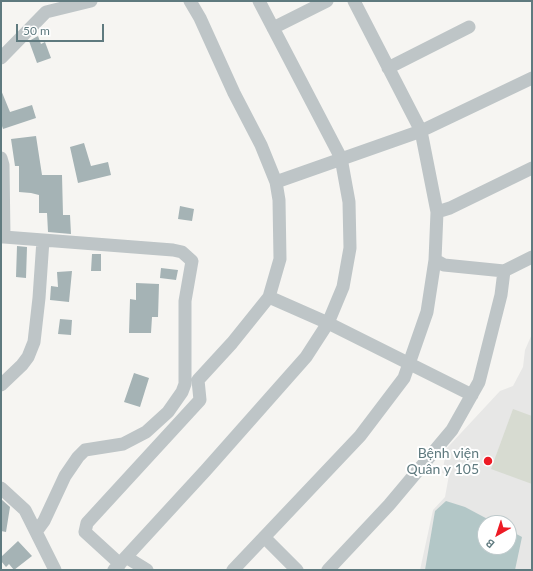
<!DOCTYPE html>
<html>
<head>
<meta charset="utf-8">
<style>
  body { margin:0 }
  #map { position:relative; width:533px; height:571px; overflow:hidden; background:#f6f5f2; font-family:Lato,sans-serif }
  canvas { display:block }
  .frame { position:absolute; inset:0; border:2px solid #5f7a7f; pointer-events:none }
  .north { position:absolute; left:477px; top:515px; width:40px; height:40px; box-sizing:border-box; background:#fff; border:1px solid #bfcacc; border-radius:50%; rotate:219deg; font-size:11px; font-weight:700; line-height:16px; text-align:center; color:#5f7a7f }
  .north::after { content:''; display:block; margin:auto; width:14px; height:18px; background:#ed1b25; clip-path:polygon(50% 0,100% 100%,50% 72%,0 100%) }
  .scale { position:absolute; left:16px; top:24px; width:88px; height:18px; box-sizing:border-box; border:2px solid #5f7a7f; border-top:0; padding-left:5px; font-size:12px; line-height:14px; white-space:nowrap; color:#5f7a7f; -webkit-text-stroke:3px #fff; paint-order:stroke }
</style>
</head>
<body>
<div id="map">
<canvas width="533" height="571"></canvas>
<div class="frame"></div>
<div class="north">B</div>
<div class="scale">50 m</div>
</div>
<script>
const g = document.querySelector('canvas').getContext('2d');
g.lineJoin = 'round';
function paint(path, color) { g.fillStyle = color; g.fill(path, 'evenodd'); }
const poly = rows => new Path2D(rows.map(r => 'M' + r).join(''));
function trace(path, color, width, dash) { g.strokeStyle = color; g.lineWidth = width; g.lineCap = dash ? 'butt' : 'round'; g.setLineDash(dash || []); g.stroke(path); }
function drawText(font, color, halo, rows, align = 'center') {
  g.font = font + ' Lato,sans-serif'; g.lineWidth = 4; g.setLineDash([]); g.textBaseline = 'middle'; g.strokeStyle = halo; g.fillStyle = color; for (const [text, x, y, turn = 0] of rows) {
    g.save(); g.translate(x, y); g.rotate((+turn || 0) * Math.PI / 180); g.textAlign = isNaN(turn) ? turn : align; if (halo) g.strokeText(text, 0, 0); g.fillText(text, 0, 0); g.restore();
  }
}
const built = poly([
  [532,334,532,570,420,570,433,510,445,497,449,475,442,473,447,448,500,391,513,386,523,367,525,350],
  [485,523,509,523,509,547,485,547]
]);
const green = poly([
  [513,409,532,416,532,484,491,469]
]);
const water = poly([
  [446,501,465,507,495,523,485,523,485,547,509,547,509,530,522,537,515,570,425,570,435,511]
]);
const building = poly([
  [38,36,41,44,45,42,51,58,37,63,29,41],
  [1,90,10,112,32,105,36,118,3,129,1,123],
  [36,136,42,175,62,175,63,215,70,215,71,234,48,232,47,213,39,213,39,195,31,193,19,192,19,166,15,166,11,139],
  [84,143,91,166,108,162,111,175,78,183,70,147],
  [180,206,194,209,192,221,178,219],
  [17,246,27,247,26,278,16,277],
  [92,254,101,254,101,271,91,271],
  [161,268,178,270,176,280,160,278],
  [72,271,69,302,50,300,51,286,58,287,57,272],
  [136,283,159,284,158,317,152,317,151,333,129,333,130,299,136,300],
  [60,319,72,320,71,335,58,334],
  [134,373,149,378,140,407,124,402],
  [1,499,10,507,6,532,1,531],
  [18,541,32,556,14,570,9,564,6,567,1,561,1,557]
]);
const minor = poly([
  [354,1,421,131,437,212,435,260,444,265,504,271,532,257],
  [273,28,327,1],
  [1,58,46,12,91,1],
  [388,68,469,27],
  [1,158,3,165,4,237,1,237],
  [276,182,421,131,532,78],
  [437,212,450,208,532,168],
  [4,237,173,250,182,252,192,261,185,301,185,384,182,392,168,412,146,432,123,444,85,450,78,457,65,476,44,521,36,532],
  [269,297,328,323,472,395],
  [1,385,22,365,28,357,34,342,39,298,43,240],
  [1,488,25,510,55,570],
  [264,537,297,570],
  [126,557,147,570],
  [120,564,85,532,87,523,200,400,198,380,232,343,269,297,280,259,279,200,276,182,261,145,234,93,200,18,190,1],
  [114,570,206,470,306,357,328,323,343,287,350,248,349,202,341,158,259,1],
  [233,570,360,436,404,378,427,312,435,260],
  [328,570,389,505,452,430,479,382,501,295,504,271]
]);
const markers = [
  [488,461,5,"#ed1b25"]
];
const poiNames = [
  ["Bệnh viện",479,453],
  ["Quân y 105",479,469]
];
paint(built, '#e7e7e6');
paint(green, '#d7dbd1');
paint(water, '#b3c7c7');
paint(building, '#a5b3b5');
trace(minor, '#bec5c7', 13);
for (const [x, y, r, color] of markers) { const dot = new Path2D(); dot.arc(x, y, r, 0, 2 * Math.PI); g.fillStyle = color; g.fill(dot); trace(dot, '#fff', 1.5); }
drawText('14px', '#5f7a7f', '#fff', poiNames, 'right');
</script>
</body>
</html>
